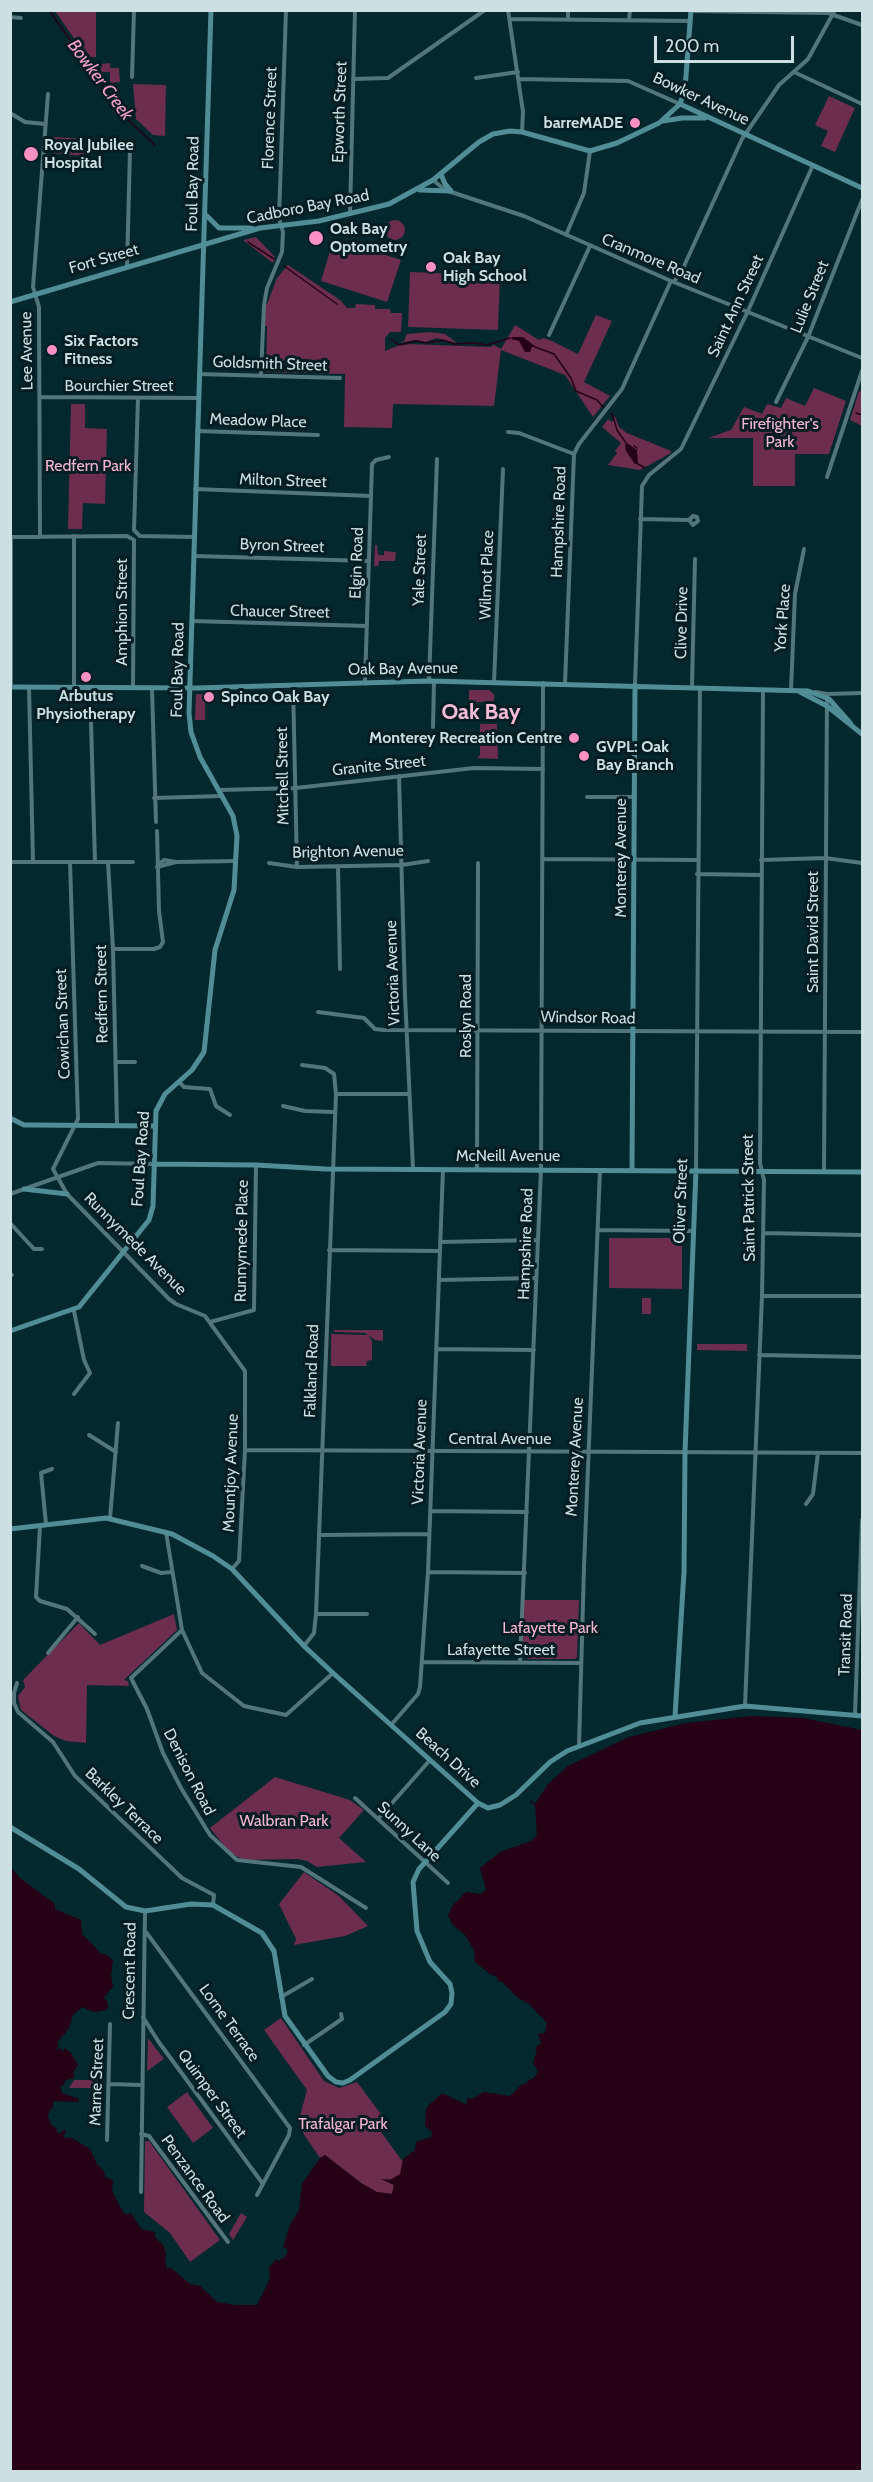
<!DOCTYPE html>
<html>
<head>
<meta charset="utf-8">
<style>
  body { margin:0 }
  #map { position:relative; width:873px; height:2482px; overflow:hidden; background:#03282e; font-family:Cabin,sans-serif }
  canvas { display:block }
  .frame { position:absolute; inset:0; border:12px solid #ccdfe3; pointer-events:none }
  .scale { position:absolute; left:654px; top:36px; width:140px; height:27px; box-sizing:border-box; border:3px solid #ccdfe3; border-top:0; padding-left:8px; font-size:18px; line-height:21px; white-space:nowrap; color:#ccdfe3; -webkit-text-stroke:4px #031e22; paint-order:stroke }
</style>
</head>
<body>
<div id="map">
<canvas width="873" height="2482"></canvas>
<div class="frame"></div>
<div class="scale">200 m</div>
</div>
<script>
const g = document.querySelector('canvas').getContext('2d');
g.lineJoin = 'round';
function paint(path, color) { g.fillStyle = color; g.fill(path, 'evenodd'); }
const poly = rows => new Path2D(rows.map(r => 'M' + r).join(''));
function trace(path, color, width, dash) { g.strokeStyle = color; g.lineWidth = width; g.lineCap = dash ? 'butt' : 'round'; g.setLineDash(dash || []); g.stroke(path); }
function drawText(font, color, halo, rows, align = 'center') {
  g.font = font + ' Cabin,sans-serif'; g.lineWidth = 6; g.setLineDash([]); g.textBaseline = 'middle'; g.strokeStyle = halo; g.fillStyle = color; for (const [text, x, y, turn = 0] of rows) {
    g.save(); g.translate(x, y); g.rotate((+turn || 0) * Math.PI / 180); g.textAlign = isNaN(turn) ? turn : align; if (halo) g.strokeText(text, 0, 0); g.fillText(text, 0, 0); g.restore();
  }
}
const green = poly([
  [55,11,96,11,96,57,87,57],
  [110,63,110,68,119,68,120,82,110,83,110,72,101,72,101,64],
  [133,84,166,85,165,136,153,135,136,119],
  [829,96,855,108,835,152,821,146,828,131,815,125],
  [53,137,86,139,84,156,52,153],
  '385 230a10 10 0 1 1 20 0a10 10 0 1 1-20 0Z',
  [256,237,275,257,273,263,243,240],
  [334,238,401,260,387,302,321,281],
  [288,265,340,300,347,308,355,308,356,304,375,305,375,309,390,309,391,313,402,313,401,332,390,332,385,338,385,351,397,346,409,344,490,347,494,345,501,349,515,325,539,340,544,338,552,341,578,354,596,315,612,321,584,382,610,396,593,417,565,375,501,350,494,406,393,404,392,428,344,427,345,374,266,372,267,326,263,326,264,304,267,304,277,278],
  [410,272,500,275,498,330,408,327],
  [430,332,445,334,457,343,437,338,425,342,416,340,399,343,404,341,407,334],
  [814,388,846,401,829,454,795,454,795,486,753,486,753,438,708,438,731,430,744,407,762,414,767,404,781,408,786,398,805,406],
  [859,391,862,392,862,426,850,420],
  [71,404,85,404,85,428,107,429,105,504,83,503,82,529,68,529],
  [615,416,619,427,627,433,671,451,671,453,640,470,608,465,617,453,615,451,621,443,602,427,608,419,612,422],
  [375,545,377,545,378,555,384,555,384,551,396,552,395,561,379,561,378,566,374,566],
  [469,690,489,690,494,694,494,702,469,702],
  [196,694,205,694,205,720,195,720],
  [480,724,497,724,498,759,477,758,480,755],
  [609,1238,682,1238,682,1289,609,1288],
  [642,1298,651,1298,651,1314,642,1314],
  [334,1330,383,1330,383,1341,375,1340,365,1333,334,1332],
  [331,1334,368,1335,372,1341,372,1360,367,1361,366,1366,331,1366],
  [697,1344,747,1344,747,1351,697,1350],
  [524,1600,579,1600,577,1657,575,1659,528,1659,522,1656],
  [174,1614,177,1630,124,1680,128,1681,129,1686,87,1685,86,1743,66,1741,54,1736,21,1710,18,1696,25,1687,23,1680,79,1623,100,1645],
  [275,1777,350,1800,364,1810,339,1838,366,1862,317,1867,307,1861,298,1859,244,1860,229,1852,210,1828],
  [304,1872,339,1896,368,1926,345,1936,294,1945,296,1939,279,1904],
  [281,2018,324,2081,339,2088,357,2082,389,2125,381,2132,403,2162,401,2174,393,2179,385,2180,394,2185,392,2194,376,2192,361,2183,325,2155,320,2158,305,2136,298,2123,307,2090,264,2030],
  [148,2038,164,2059,147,2071],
  [74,2080,100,2080,96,2088,69,2088],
  [187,2092,213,2128,193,2143,167,2107],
  [145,2141,149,2141,220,2240,190,2262,170,2233,144,2212],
  [241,2213,247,2217,233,2240,229,2234]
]);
const water = poly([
  [512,337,523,337,536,347,532,347,530,352,525,352,519,341,511,339],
  [627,443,637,450,638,464,635,464,626,451,625,445],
  [753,1716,803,1718,862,1730,862,2471,11,2471,11,1868,20,1878,55,1904,55,1909,81,1920,82,1934,98,1950,99,1953,107,1955,113,1960,111,1976,113,1986,103,1999,106,1999,108,2005,107,2010,94,2012,82,2007,73,2015,69,2028,57,2043,59,2044,56,2050,61,2048,62,2052,65,2048,71,2053,78,2065,74,2070,74,2078,66,2080,63,2085,60,2086,62,2093,79,2099,78,2102,53,2101,53,2108,49,2111,48,2116,51,2125,56,2128,58,2134,66,2129,65,2134,63,2135,65,2138,72,2138,90,2149,97,2164,104,2171,105,2177,113,2180,112,2191,122,2210,126,2215,131,2213,141,2229,155,2232,155,2237,163,2245,166,2253,165,2263,167,2268,171,2268,190,2284,200,2286,217,2302,235,2305,257,2305,270,2279,269,2268,276,2259,278,2261,285,2257,288,2250,283,2247,290,2225,299,2210,302,2184,320,2158,325,2155,361,2183,377,2192,392,2194,394,2185,381,2179,390,2180,400,2174,403,2159,415,2150,416,2142,431,2137,432,2132,425,2126,426,2110,428,2106,442,2093,467,2105,467,2098,472,2099,484,2092,510,2096,521,2085,527,2083,528,2080,533,2079,536,2075,538,2071,533,2063,537,2051,535,2048,541,2043,538,2034,545,2033,547,2023,529,2004,518,1998,501,1981,498,1982,497,1977,490,1974,475,1962,474,1950,465,1935,453,1925,448,1915,453,1905,464,1894,467,1892,480,1894,486,1890,480,1868,500,1852,531,1841,537,1835,535,1804,548,1784,568,1766,629,1737,686,1723]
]);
const stream = poly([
  [49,10,124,116,155,145],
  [248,242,274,259],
  [284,266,337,304],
  [391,339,399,345,416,341,427,343,443,340,454,344,473,343,487,345,510,338],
  [535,347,554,354,571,378,576,391,597,400,603,407],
  [612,413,617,430,626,443],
  [856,413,862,415],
  [634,446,637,448],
  [638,464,645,468],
  [531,1801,535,1804]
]);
const street = poly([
  [508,10,523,112,522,132],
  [691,11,828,13,862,25],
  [10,17,21,18],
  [510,19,690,21],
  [568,19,568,10],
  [629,20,630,10],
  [794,72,862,104],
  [132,77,134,10],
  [476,78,518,72],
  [353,79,388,78,485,10],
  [519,79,628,81,680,104],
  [10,113,25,122,45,124],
  [433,180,445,190,524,216,671,281,862,358],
  [350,214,355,10],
  [566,235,584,193,590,151],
  [127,267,130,150],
  [674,282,684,266,742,139,779,85,808,59,835,10],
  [549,335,590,246],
  [200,374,340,378],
  [261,375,264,305,267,288,282,252,283,232,279,218,286,10],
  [40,397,198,398],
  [138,398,134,530,140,536,195,537],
  [776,402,808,337,862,200],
  [197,431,318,435],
  [508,432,519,433,574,454],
  [827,477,862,371],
  [195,489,371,496],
  [640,519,689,520,693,516,697,517,698,521,693,525,689,520],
  [74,536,74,687],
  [10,537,127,536,134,540,133,687],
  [40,537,39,307,33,287,48,94],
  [195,556,369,561],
  [192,621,367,626],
  [429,681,437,459],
  [365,682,372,464,376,460,389,457],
  [494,682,503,469],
  [565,684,574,454,579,444,622,389,671,281],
  [293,685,297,867],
  [635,685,642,486,649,475,681,449,748,311,813,165],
  [692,686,695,559],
  [11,687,11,537],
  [29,687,33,862],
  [90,687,95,862],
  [152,688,156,822],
  [791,690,795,594,804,549],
  [815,692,827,694,862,693],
  [433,727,434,681],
  [399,776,405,995,413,1169],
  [219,790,296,788,474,768,543,769],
  [587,797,635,797],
  [154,798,222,796],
  [542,859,697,860],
  [761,860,825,858,862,863],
  [10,862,133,862],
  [70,862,78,1119,53,1169,67,1194,169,1299,176,1304,205,1316,245,1371,245,1450,239,1561,232,1569],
  [108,862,113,949,117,1125],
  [269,863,297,867,402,865,428,861],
  [159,864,164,860,176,862,236,861],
  [338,866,340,969],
  [157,867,176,862],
  [697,874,761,875],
  [113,949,154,949,160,947,163,942,159,911,157,831],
  [318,1012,364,1018,375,1029,384,1030,862,1032],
  [116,1062,135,1062],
  [302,1065,325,1068,334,1074,336,1094,316,1614,314,1633,304,1646],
  [179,1082,184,1087,210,1089,216,1106,230,1115],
  [336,1094,409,1094],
  [283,1106,305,1111,334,1112],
  [477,1169,478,863],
  [696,1170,700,688],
  [824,1171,827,694],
  [10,1194,98,1163,154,1164],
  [10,1223,34,1249,42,1249],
  [598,1230,693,1231],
  [763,1233,862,1235],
  [440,1242,538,1240],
  [329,1250,440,1251],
  [10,1276,12,1275],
  [439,1280,536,1278],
  [762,1296,862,1296],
  [74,1311,84,1360,90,1373,74,1394],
  [210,1322,254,1310,256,1165],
  [436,1349,534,1350],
  [759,1355,862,1357],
  [89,1435,116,1452],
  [245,1450,862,1453],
  [806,1504,813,1494,818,1453],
  [430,1511,527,1512],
  [110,1518,118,1423],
  [46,1524,41,1473,52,1469],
  [40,1526,36,1597,40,1601,67,1609,95,1634],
  [166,1532,182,1630,131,1678,147,1709,163,1753,181,1788,210,1835,237,1860,301,1867,366,1908],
  [319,1535,429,1534],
  [142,1566,161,1573,172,1572],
  [428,1572,525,1573],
  [316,1614,367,1614],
  [182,1630,202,1673,244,1706,286,1715,333,1673],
  [48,1653,78,1617],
  [422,1662,581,1663],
  [520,1662,541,1169,543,683],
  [17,1683,14,1693,14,1703,18,1712,53,1742,75,1776,182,1878,214,1895,213,1905],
  [745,1706,762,1296,764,1180,760,1163,763,690],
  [855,1714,862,1520],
  [391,1725,418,1694,420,1687,428,1572,443,1169],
  [579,1745,584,1567,600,1170],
  [355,1798,448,1883],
  [378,1819,430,1760],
  [146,1932,290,2128,289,2135,257,2195],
  [281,1997,312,1979],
  [143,2017,158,2041,263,2184],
  [304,2045,342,2019,341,2014],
  [109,2084,142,2085],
  [141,2134,149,2136,228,2242],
  [107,2140,110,2024],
  [141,2192,145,1911]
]);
const secondary = poly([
  [680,104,862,188],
  [663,121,682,118,705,118],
  [441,174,445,184,451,191],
  [420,190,451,191],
  [207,216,219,228,252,228],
  [10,302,260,228,319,221,389,204,433,180,479,142,493,134,510,131,522,132,590,151,617,143,659,123,680,104,685,89,691,10],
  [10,687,197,688,429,681,808,691,829,699,851,724],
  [800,692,827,706,862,734],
  [10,1118,24,1125,33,1125,155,1126],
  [154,1164,256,1165,326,1169,862,1172],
  [632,1170,635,685],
  [24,1189,67,1194],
  [10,1331,79,1307,149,1220,153,1206,156,1111,165,1094,192,1070,204,1052,215,950,234,890,237,836,233,816,200,757,191,732,189,713,211,10],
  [10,1529,106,1518,172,1534,213,1556,232,1569,304,1646,333,1673,478,1803,488,1808,500,1805,516,1795,550,1762,567,1751,640,1723,745,1706,862,1716],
  [675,1716,684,1572,685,1452,696,1170],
  [10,1827,79,1869,126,1907,145,1911,191,1904,213,1905,262,1933,274,1951,285,2016,328,2076,336,2082,343,2083,350,2080,445,2012,451,2004,452,1993,450,1984,430,1962,417,1931,413,1882,419,1869,478,1803]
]);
const markers = [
  [635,123,6,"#fc8fc3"],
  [31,154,8,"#fc8fc3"],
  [316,238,8,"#fc8fc3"],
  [431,267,6,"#fc8fc3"],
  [52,350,6,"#fc8fc3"],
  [86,677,6,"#fc8fc3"],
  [209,697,6,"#fc8fc3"],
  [574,738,6,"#fc8fc3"],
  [584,756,6,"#fc8fc3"]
];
const streetNames = [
  ["Bowker Avenue",701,99,25],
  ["Epworth Street",340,112,-88],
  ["Florence Street",270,118,-88],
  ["Foul Bay Road",193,184,-89],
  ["Cadboro Bay Road",308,207,-11],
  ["Fort Street",104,259,-16],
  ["Cranmore Road",651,259,23],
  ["Lulie Street",810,297,-68],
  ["Saint Ann Street",736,306,-65],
  ["Lee Avenue",27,351,-91],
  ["Goldsmith Street",270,364,2],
  ["Bourchier Street",119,386],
  ["Meadow Place",258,421,2],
  ["Milton Street",283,481,2],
  ["Hampshire Road",559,522,-88],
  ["Byron Street",282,546,2],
  ["Elgin Road",357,563,-88],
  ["Yale Street",420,570,-88],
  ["Wilmot Place",487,575,-88],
  ["Amphion Street",122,612,-90],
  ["Chaucer Street",280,612,1],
  ["York Place",783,618,-86],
  ["Clive Drive",682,623,-89],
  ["Oak Bay Avenue",403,669,-1],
  ["Foul Bay Road",178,670,-89],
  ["Granite Street",379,766,-6],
  ["Mitchell Street",283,776,-91],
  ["Brighton Avenue",348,852,-1],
  ["Monterey Avenue",621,858,-90],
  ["Saint David Street",813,932,-90],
  ["Victoria Avenue",393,973,-92],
  ["Redfern Street",102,994,-91],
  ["Roslyn Road",466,1016,-90],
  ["Windsor Road",588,1018,1],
  ["Cowichan Street",63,1024,-92],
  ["McNeill Avenue",508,1156],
  ["Foul Bay Road",141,1159,-86],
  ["Saint Patrick Street",749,1198,-91],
  ["Oliver Street",681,1201,-88],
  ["Runnymede Place",242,1241,-89],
  ["Runnymede Avenue",135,1244,45],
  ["Hampshire Road",526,1244,-88],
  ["Falkland Road",312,1371,-88],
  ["Central Avenue",500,1439],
  ["Victoria Avenue",420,1452,-88],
  ["Monterey Avenue",575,1457,-87],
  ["Mountjoy Avenue",231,1473,-88],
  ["Transit Road",846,1635,-88],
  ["Lafayette Street",501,1650],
  ["Beach Drive",448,1758,42],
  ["Denison Road",189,1772,63],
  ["Barkley Terrace",124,1806,44],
  ["Sunny Lane",409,1832,43],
  ["Crescent Road",130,1971,-89],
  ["Lorne Terrace",229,2023,54],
  ["Marne Street",97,2082,-88],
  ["Quimper Street",212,2094,54],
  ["Penzance Road",195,2179,54]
];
const poiNames = [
  ["barreMADE",623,123,"right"],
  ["Royal Jubilee",44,145],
  ["Hospital",44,163],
  ["Oak Bay",330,229],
  ["Optometry",330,247],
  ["Oak Bay",443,258],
  ["High School",443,276],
  ["Six Factors",64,341],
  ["Fitness",64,359],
  ["Arbutus",86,696,"center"],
  ["Physiotherapy",86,714,"center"],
  ["Spinco Oak Bay",221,697],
  ["Monterey Recreation Centre",562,738,"right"],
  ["GVPL: Oak",596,747],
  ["Bay Branch",596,765]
];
const parkNames = [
  ["Firefighter's",780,424],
  ["Park",780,442],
  ["Redfern Park",88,466],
  ["Lafayette Park",550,1628],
  ["Walbran Park",284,1821],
  ["Trafalgar Park",343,2124]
];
const waterNames = [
  ["Bowker Creek",100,80,53]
];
const districtNames = [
  ["Oak Bay",481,713]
];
paint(green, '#6d2d4e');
paint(water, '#260015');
trace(stream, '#260015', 1.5);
trace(street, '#52767c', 4);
trace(secondary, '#518d97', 5);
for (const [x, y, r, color] of markers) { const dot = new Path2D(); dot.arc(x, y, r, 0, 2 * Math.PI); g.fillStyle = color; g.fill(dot); trace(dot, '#031e22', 2); }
drawText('16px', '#ccdfe3', '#031e22', streetNames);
drawText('bold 16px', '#ccdfe3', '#031e22', poiNames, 'left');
drawText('16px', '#fcb4d4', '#031e22', parkNames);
drawText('italic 18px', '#fc9eca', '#031e22', waterNames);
drawText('bold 22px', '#f9bad6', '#031e22', districtNames);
</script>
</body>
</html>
